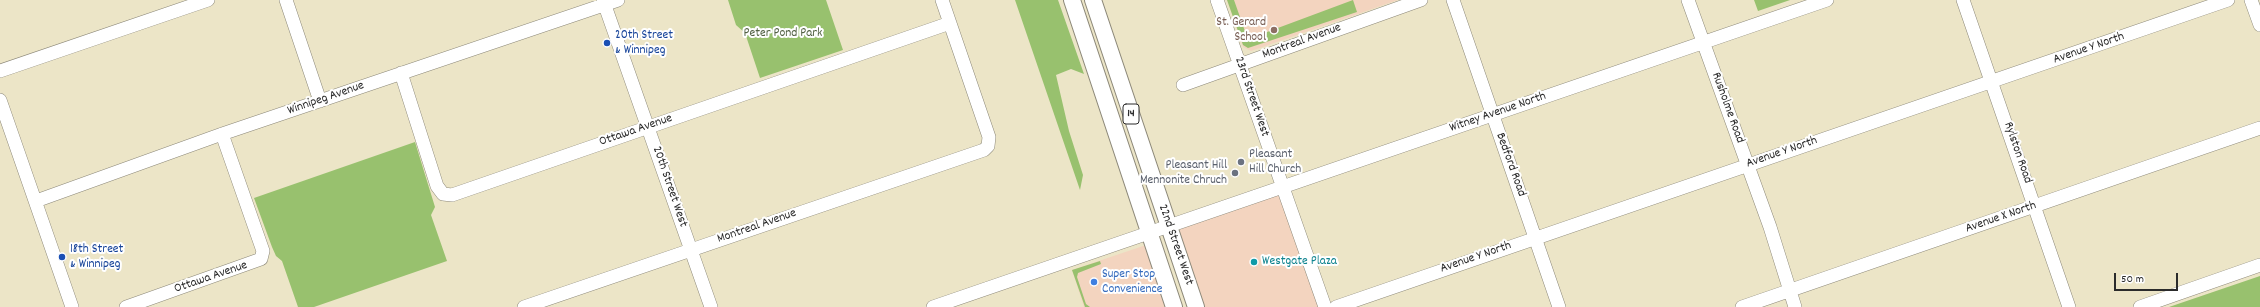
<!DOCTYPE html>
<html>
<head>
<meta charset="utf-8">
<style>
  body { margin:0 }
  #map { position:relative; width:2260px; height:307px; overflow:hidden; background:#ece5c7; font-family:Dekko,sans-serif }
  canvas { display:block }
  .scale { position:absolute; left:2114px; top:273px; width:64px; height:18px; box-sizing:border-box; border:2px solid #2b2b2b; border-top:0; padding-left:5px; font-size:12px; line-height:14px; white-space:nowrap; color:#2b2b2b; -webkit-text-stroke:3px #fff; paint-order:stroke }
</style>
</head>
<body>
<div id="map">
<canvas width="2260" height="307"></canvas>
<div class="scale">50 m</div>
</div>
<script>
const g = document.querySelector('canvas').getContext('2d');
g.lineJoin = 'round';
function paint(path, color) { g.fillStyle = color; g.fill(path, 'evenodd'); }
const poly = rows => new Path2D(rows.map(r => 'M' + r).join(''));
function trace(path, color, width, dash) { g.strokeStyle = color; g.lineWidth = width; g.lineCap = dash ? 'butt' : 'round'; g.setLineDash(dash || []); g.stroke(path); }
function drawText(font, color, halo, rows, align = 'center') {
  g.font = font + ' Dekko,sans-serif'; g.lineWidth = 4; g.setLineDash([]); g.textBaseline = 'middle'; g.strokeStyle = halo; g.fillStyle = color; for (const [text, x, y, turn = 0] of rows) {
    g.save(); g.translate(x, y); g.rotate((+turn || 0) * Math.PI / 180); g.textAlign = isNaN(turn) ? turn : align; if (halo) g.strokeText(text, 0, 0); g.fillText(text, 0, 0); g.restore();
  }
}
const built = poly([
  [1227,0,1398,0,1251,51,1243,47],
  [1283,187,1330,307,1196,307,1169,227],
  [1146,245,1167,307,1084,307,1072,270]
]);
const green = poly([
  [728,0,826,0,843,50,760,78,745,33,736,25],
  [1015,0,1058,0,1084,74,1071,69,1056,75,1069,131,1083,175,1080,190],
  [1227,0,1234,0,1247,37,1258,33,1259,35,1353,0,1357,12,1248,48,1243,45],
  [1754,0,1790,0,1758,11],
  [415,142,435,207,431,215,447,261,314,307,298,307,282,261,276,256,272,247,254,198],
  [1100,261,1101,264,1078,273,1077,277,1086,304,1090,307,1085,307,1072,270],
  [2260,276,2260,307,2169,307]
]);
const minor = poly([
  [286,0,320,101],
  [603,0,711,307],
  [1217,0,1325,307],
  [1453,0,1559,307],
  [1688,0,1770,227,1795,307],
  [1963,0,2069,307],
  [2251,0,2260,25],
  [0,71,208,0],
  [401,73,437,186,443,194,452,195,950,23],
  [1183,85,1421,0],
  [0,100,72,307],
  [36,201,222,134,618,0],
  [126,307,261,259,263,251,222,134],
  [524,307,984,150,988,146,989,137,942,0],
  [933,307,1827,0],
  [1336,307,2228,0],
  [1742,307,2260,128],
  [2140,307,2260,265]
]);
const major = poly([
  [1072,0,1174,307],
  [1093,0,1196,307]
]);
const markers = [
  [1274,30,4,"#8d6e63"],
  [607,43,4,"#1a4fb4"],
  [1241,162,4,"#6b7280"],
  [1235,173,4,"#6b7280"],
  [62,257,4,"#1a4fb4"],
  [1254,262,4,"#0f9aa8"],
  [1094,282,4,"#3f7fe0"]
];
const shields = [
  [1131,114,16]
];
const shieldNames = [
  ["14",1131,114]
];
const educationNames = [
  ["St. Gerard",1266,23],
  ["School",1266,38]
];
const parkNames = [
  ["Peter Pond Park",783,34]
];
const transitNames = [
  ["20th Street",615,36],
  ["& Winnipeg",615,51],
  ["18th Street",70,250],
  ["& Winnipeg",70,265]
];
const streetNames = [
  ["Montreal Avenue",1302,42,-20],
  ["Avenue Y North",2089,49,-19],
  ["23rd Street West",1251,97,71],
  ["Winnipeg Avenue",326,99,-19],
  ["Rusholme Road",1727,108,70],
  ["Witney Avenue North",1498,113,-19],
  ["Ottawa Avenue",636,131,-19],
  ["Avenue Y North",1782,153,-19],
  ["Rylston Road",2017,153,71],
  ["Bedford Road",1510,165,70],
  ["20th Street West",669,187,71],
  ["Avenue X North",2001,218,-19],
  ["Montreal Avenue",757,227,-19],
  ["22nd Street West",1175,245,71],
  ["Avenue Y North",1476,258,-19],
  ["Ottawa Avenue",211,278,-19]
];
const worshipNames = [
  ["Pleasant",1249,155],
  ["Hill Church",1249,170],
  ["Pleasant Hill",1227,166,"right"],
  ["Mennonite Chruch",1227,181,"right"]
];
const cultureNames = [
  ["Westgate Plaza",1262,262]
];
const shopNames = [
  ["Super Stop",1102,275],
  ["Convenience",1102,290]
];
paint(built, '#f3d4bf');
paint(green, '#98c16e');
trace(minor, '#8c8879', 14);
trace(major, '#8c8879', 18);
trace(minor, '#fff', 13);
trace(major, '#fff', 16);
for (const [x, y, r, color] of markers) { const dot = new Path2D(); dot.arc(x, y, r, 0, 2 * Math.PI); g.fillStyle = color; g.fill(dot); trace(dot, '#fff', 1.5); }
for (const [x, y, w] of shields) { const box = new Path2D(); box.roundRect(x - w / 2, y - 10, w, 20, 3); g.fillStyle = '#fff'; g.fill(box); trace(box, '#2b2b2b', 1); }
drawText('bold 12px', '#2b2b2b', null, shieldNames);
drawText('13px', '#785e54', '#fff', educationNames, 'right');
drawText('13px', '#516042', '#fff', parkNames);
drawText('13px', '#164399', '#fff', transitNames, 'left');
drawText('13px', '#2b2b2b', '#fff', streetNames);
drawText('13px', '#5b616d', '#fff', worshipNames, 'left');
drawText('13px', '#0d838f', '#fff', cultureNames, 'left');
drawText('13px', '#366cbe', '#fff', shopNames, 'left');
</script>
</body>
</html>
